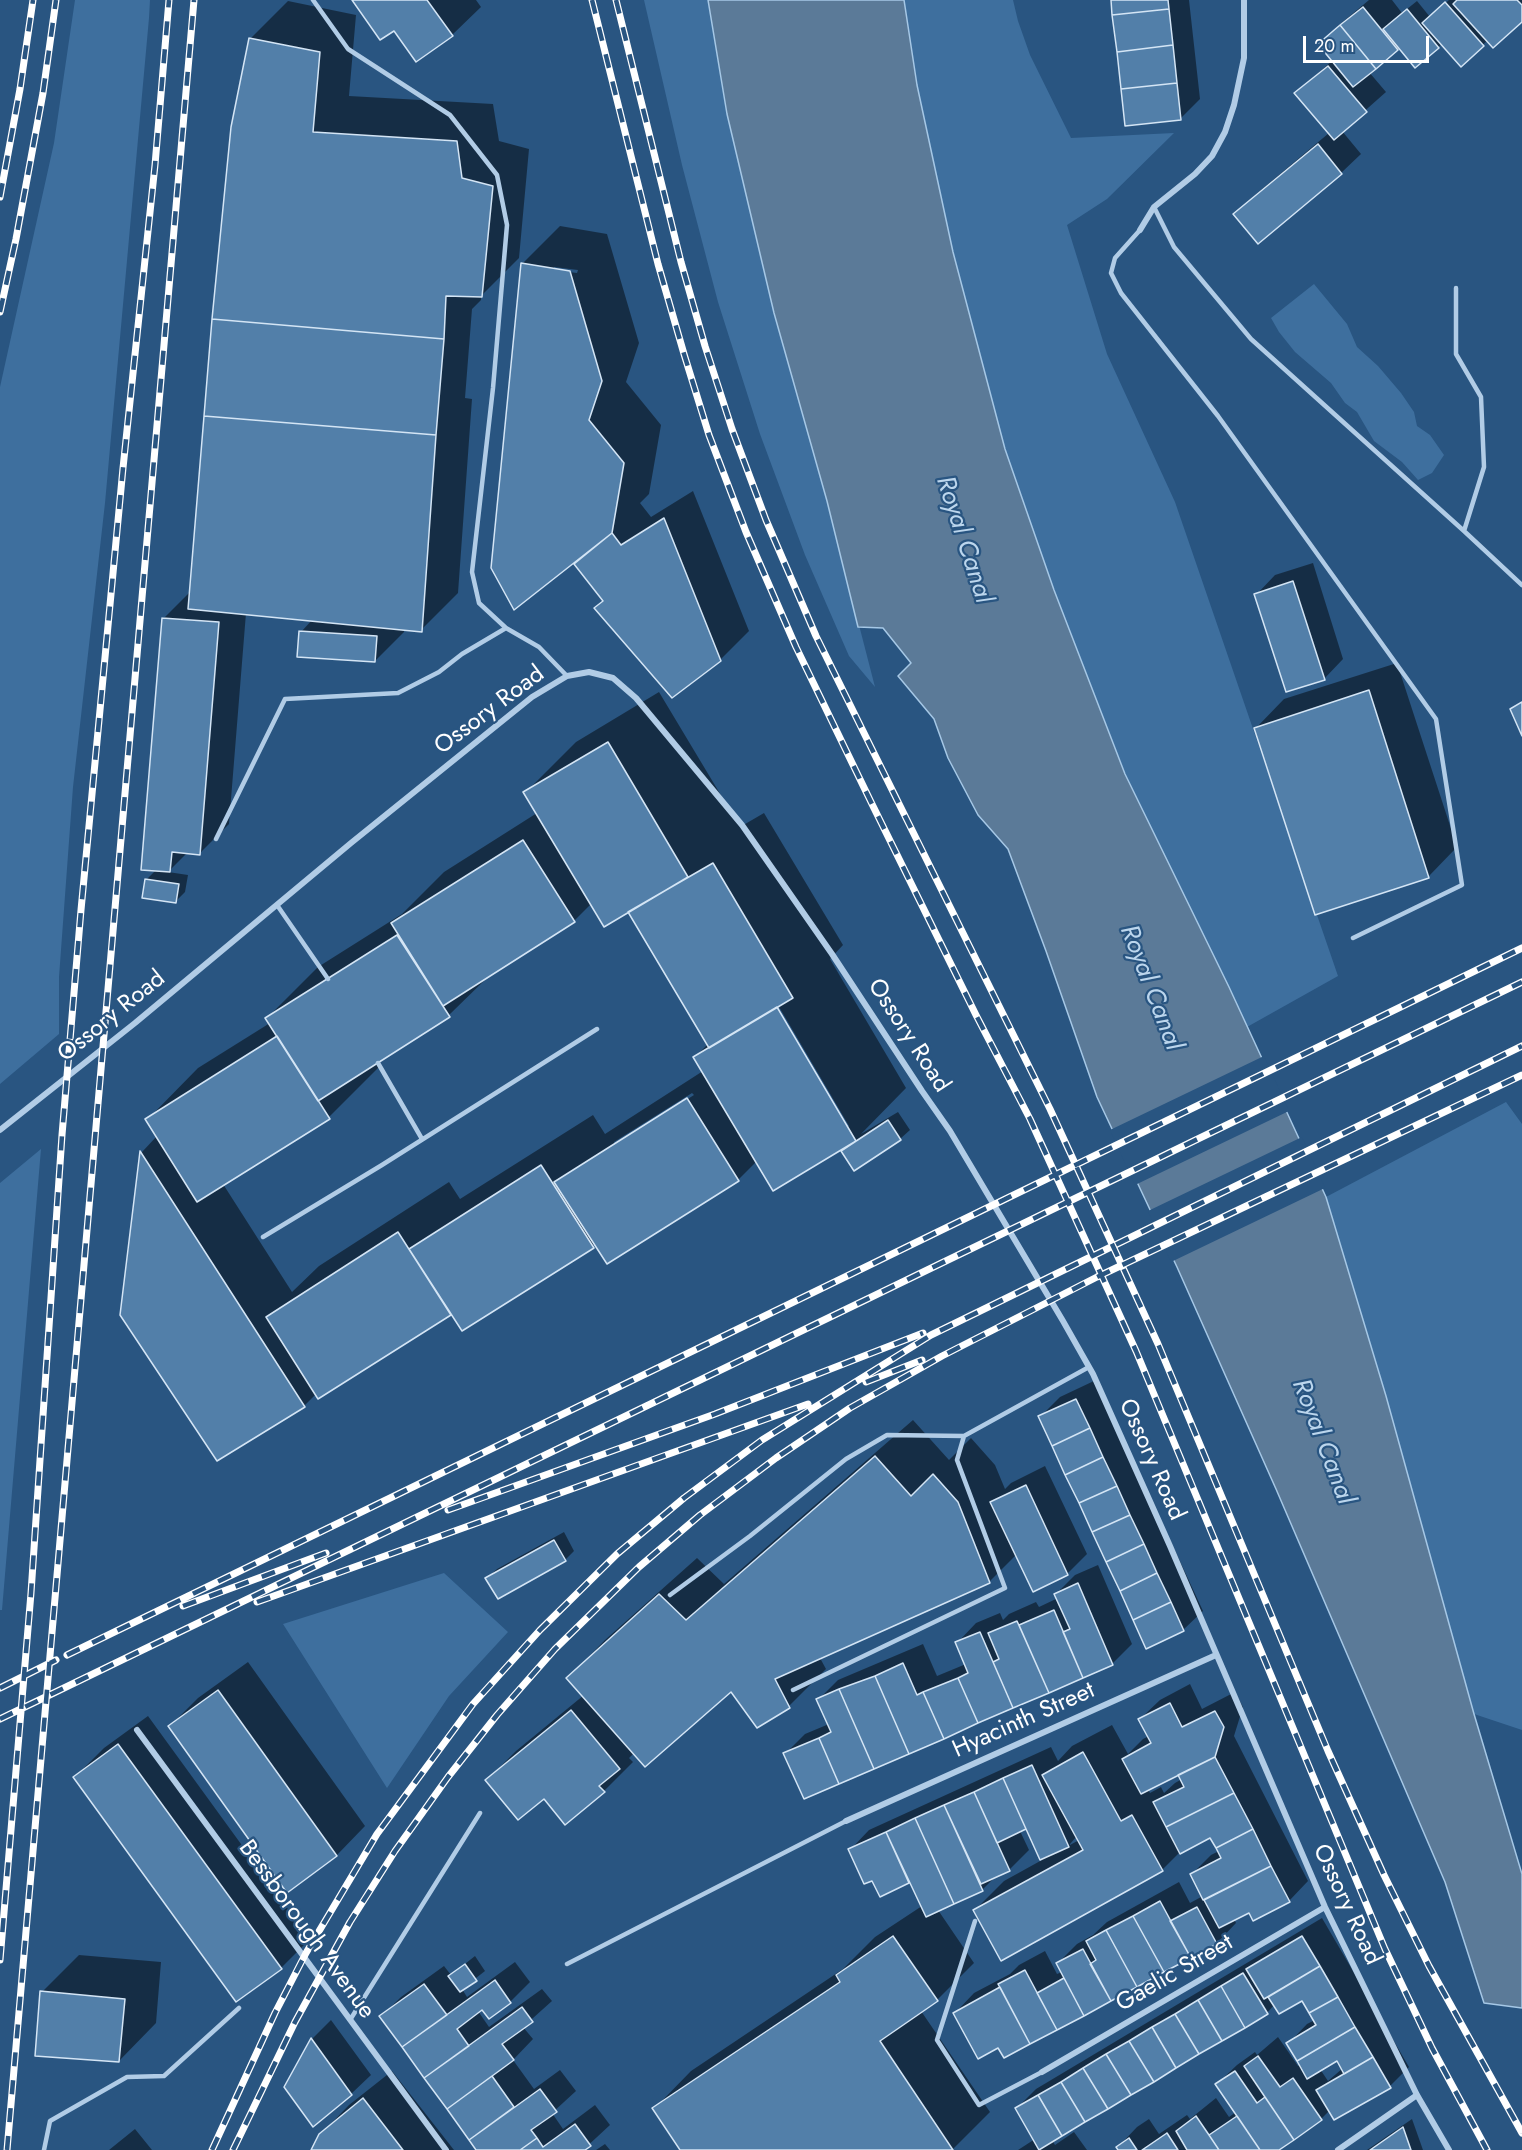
<!DOCTYPE html>
<html>
<head>
<meta charset="utf-8">
<style>
  body { margin:0 }
  #map { position:relative; width:1522px; height:2150px; overflow:hidden; background:#295581; font-family:Jost,sans-serif }
  canvas { display:block }
  .scale { position:absolute; left:1303px; top:36px; width:126px; height:27px; box-sizing:border-box; border:3px solid #fff; border-top:0; padding-left:8px; font-size:18px; line-height:21px; white-space:nowrap; color:#fff; -webkit-text-stroke:4px #295581; paint-order:stroke }
</style>
</head>
<body>
<div id="map">
<canvas width="1522" height="2150"></canvas>
<div class="scale">20 m</div>
</div>
<script>
const g = document.querySelector('canvas').getContext('2d');
g.lineJoin = 'round';
function paint(path, color) { g.fillStyle = color; g.fill(path, 'evenodd'); }
const poly = rows => new Path2D(rows.map(r => 'M' + r).join(''));
function trace(path, color, width, dash) { g.strokeStyle = color; g.lineWidth = width; g.lineCap = dash ? 'butt' : 'round'; g.setLineDash(dash || []); g.stroke(path); }
function drawText(font, color, halo, rows, align = 'center') {
  g.font = font + ' Jost,sans-serif'; g.lineWidth = 4.5; g.setLineDash([]); g.textBaseline = 'middle'; g.strokeStyle = halo; g.fillStyle = color; for (const [text, x, y, turn = 0] of rows) {
    g.save(); g.translate(x, y); g.rotate((+turn || 0) * Math.PI / 180); g.textAlign = isNaN(turn) ? turn : align; if (halo) g.strokeText(text, 0, 0); g.fillText(text, 0, 0); g.restore();
  }
}
const green = poly([
  [75,0,150,0,149,18,105,503,73,787,59,977,59,1034,0,1084,0,387,54,143],
  [644,0,708,0,727,114,774,313,827,501,875,687,849,656,805,555,760,434,718,302,682,165],
  [904,0,1013,0,1018,21,1030,55,1071,138,1174,133,1107,199,1067,225,1107,354,1175,502,1338,976,1247,1027,1125,773,1054,590,1005,449,953,252,917,85],
  [1314,284,1347,324,1357,347,1378,366,1401,393,1414,412,1417,426,1430,435,1444,455,1432,473,1418,480,1402,462,1374,441,1357,412,1345,403,1331,383,1295,352,1279,332,1271,318],
  [1506,1102,1522,1124,1522,1730,1474,1714,1386,1396,1326,1197],
  [41,1149,2,1610,0,1610,0,1183],
  [444,1573,508,1632,449,1696,387,1788,283,1624]
]);
const water = poly([
  [708,0,904,0,917,85,953,252,1005,449,1054,590,1125,774,1229,987,1326,1197,1386,1396,1474,1714,1522,1874,1522,2008,1484,2003,1445,1882,1276,1489,1177,1267,1097,1097,1046,951,1008,849,978,815,948,758,934,719,898,676,911,663,883,628,858,627,827,501,774,313,727,114,708,0]
]);
const pier = poly([
  [1264,1056,1289,1111,1135,1185,1110,1130],
  [1302,1137,1325,1188,1171,1262,1148,1211]
]);
const shadow = poly([
  [354,0,476,0,481,7,452,35,394,29],
  [1112,0,1189,0,1200,99,1181,118],
  [1369,0,1392,0,1402,13,1417,1,1430,17,1449,0,1522,0,1522,20,1488,40,1461,65,1442,44,1415,66,1400,47,1369,72,1386,92,1342,131,1361,154,1341,173,1258,242,1235,214,1255,195,1329,133,1296,93,1333,60,1320,44,1339,25],
  [288,1,356,15,349,96,493,104,499,141,529,149,519,258,481,296,481,300,472,309,465,398,472,399,458,593,421,630,404,628,404,632,375,661,301,632,312,620,246,613,229,824,200,853,188,852,168,872,188,875,185,892,176,901,146,880,156,870,164,618,191,591,250,39],
  [560,226,607,234,639,343,626,382,661,425,649,494,640,503,651,517,693,491,749,631,720,660,596,608,604,600,580,556,523,263],
  [554,267,578,270,577,273,554,270],
  [1313,563,1343,659,1324,679,1256,595,1275,575],
  [1397,663,1457,847,1429,876,1316,913,1256,728,1284,699],
  [659,692,740,827,764,813,843,945,830,959,906,1088,861,1134,898,1112,910,1130,900,1139,843,1151,849,1145,757,1161,738,1180,596,1244,452,1313,318,1397,316,1394,304,1406,121,1315,142,1152,157,1136,147,1120,198,1068,270,1023,267,1018,318,967,402,914,444,872,537,813,525,793,576,742],
  [591,904,628,910,708,1044,695,1057,703,1071,605,1134,593,1115,460,1199,449,1182,319,1266,292,1292,223,1184,329,1117,380,1066,377,1062,449,1015,491,974,574,921],
  [775,1000,849,1126,847,1128,772,1001],
  [692,1093,694,1095,614,1146,614,1142],
  [1096,1380,1203,1611,1183,1630,1040,1417,1060,1397],
  [913,1420,949,1460,971,1438,995,1465,1005,1489,1011,1483,1045,1466,1087,1554,1067,1574,1034,1590,1017,1554,989,1582,820,1658,826,1669,789,1706,731,1690,635,1752,629,1758,633,1762,604,1791,544,1797,487,1780,516,1751,584,1695,568,1678,605,1640,697,1558,724,1584],
  [564,1532,574,1551,565,1560,487,1578,497,1569],
  [1098,1565,1132,1644,1112,1664,804,1797,785,1754,805,1734,829,1724,818,1700,838,1680,923,1644,937,1676,966,1664,957,1643,976,1623,1000,1613,1003,1620,1009,1614,1036,1602,1039,1607,1058,1598,1056,1594,1075,1575],
  [248,1662,365,1826,337,1855,288,1890,170,1726,198,1698],
  [1190,1684,1202,1709,1235,1692,1243,1707,1234,1736,1308,1881,1289,1901,1250,1911,1234,1919,1236,1923,1217,1943,1004,2056,998,2046,955,2013,974,1993,1010,1974,1019,1965,1045,1951,1057,1974,1062,1972,1057,1964,1077,1944,1093,1935,1107,1922,1179,1882,1190,1903,1203,1896,1192,1874,1211,1855,1219,1851,1211,1836,1179,1853,1162,1870,975,1910,1004,1881,1042,1860,1027,1827,1020,1831,1029,1850,1009,1870,997,1875,982,1890,938,1910,974,1963,937,2000,921,2011,990,2112,952,2150,681,2150,654,2109,691,2071,843,1969,875,1937,922,1906,910,1881,881,1895,873,1879,850,1850,869,1830,1051,1747,1058,1761,1072,1746,1112,1725,1128,1754,1143,1739,1149,1736,1140,1719,1160,1700],
  [1179,1773,1182,1779,1175,1783,1164,1793,1161,1787,1150,1793,1148,1789],
  [1077,1836,1079,1840,1070,1845,1070,1844],
  [148,1716,310,1939,281,1968,75,1777,104,1748],
  [1322,1918,1409,2067,1390,2086,1330,2110,1321,2119,1276,2150,1120,2150,1118,2147,1137,2127,1149,2119,1159,2134,1187,2115,1190,2119,1216,2098,1229,2117,1236,2112,1217,2084,1237,2065,1255,2052,1257,2055,1278,2037,1298,2066,1300,2065,1288,2044,1307,2024,1315,2020,1302,1999,1274,2005,1267,2013,1052,2140,1055,2145,1074,2132,1087,2150,1018,2150,1035,2139,1017,2108,1036,2089],
  [1338,2059,1343,2068,1328,2081,1320,2069],
  [79,1955,161,1962,156,2023,119,2061,42,1992],
  [475,1956,485,1971,462,1989,467,1997,515,1962,530,1982,510,2002,489,2017,482,2008,478,2011,489,2027,542,1989,552,2001,523,2027,533,2039,513,2060,534,2089,560,2070,576,2091,552,2113,563,2129,595,2105,610,2125,583,2150,478,2150,381,2017,401,1997,444,1966,451,1975],
  [331,2020,371,2075,351,2094,286,2087,312,2039],
  [392,2071,454,2150,313,2150,320,2135,349,2105],
  [1412,2119,1423,2150,1367,2150],
  [135,2129,152,2150,109,2150],
  [605,2144,610,2150,596,2150]
]);
const building = poly([
  [352,0,427,0,453,36,416,62,394,31,380,40,352,0],
  [1111,0,1168,0,1169,9,1112,15,1111,0],
  [1457,0,1517,0,1522,5,1522,22,1493,48,1453,4,1457,0],
  [1445,2,1484,46,1461,67,1422,23,1445,2],
  [1363,7,1398,50,1376,69,1340,25,1363,7],
  [1169,9,1173,45,1117,52,1112,15,1169,9],
  [1407,9,1439,48,1415,68,1383,29,1407,9],
  [1340,25,1376,69,1353,87,1318,44,1340,25],
  [249,38,320,52,313,132,457,141,462,178,493,186,482,297,446,296,444,339,212,319,231,127,249,38],
  [1173,45,1177,83,1121,89,1117,52,1173,45],
  [1328,66,1367,112,1334,140,1294,93,1328,66],
  [1177,83,1181,120,1125,126,1121,89,1177,83],
  [1318,144,1342,174,1258,244,1233,214,1318,144],
  [521,263,570,271,602,381,589,420,624,463,612,533,514,610,491,568,521,263],
  [212,319,444,339,436,435,204,416,212,319],
  [204,416,436,435,422,632,188,609,204,416],
  [664,518,721,661,672,698,594,608,603,601,574,564,612,533,621,545,664,518],
  [1293,581,1325,680,1286,692,1254,594,1293,581],
  [162,618,219,622,200,855,172,852,170,872,141,870,162,618],
  [299,631,377,636,375,662,297,657,299,631],
  [1369,690,1429,878,1315,915,1254,728,1369,690],
  [1522,702,1522,736,1510,709,1522,702],
  [608,742,688,877,604,927,523,792,608,742],
  [523,840,575,922,443,1006,391,923,523,840],
  [713,863,793,998,709,1048,628,912,713,863],
  [145,879,179,884,176,903,142,898,145,879],
  [397,935,450,1017,318,1101,265,1018,397,935],
  [777,1007,856,1141,773,1191,693,1057,777,1007],
  [277,1036,330,1119,197,1202,145,1119,277,1036],
  [687,1098,739,1181,607,1264,554,1182,687,1098],
  [888,1120,901,1140,854,1171,841,1151,888,1120],
  [140,1151,305,1407,217,1461,120,1315,140,1151],
  [541,1165,594,1248,462,1331,409,1249,541,1165],
  [398,1232,451,1315,318,1399,266,1317,398,1232],
  [1076,1399,1090,1428,1052,1446,1038,1416,1076,1399],
  [1090,1428,1103,1457,1065,1475,1052,1446,1090,1428],
  [875,1456,911,1496,933,1474,958,1502,990,1583,775,1679,790,1708,757,1728,731,1692,645,1767,566,1678,659,1594,686,1620,875,1456],
  [1103,1457,1117,1486,1079,1503,1065,1475,1103,1457],
  [1026,1485,1068,1575,1033,1592,990,1502,1026,1485],
  [1117,1486,1130,1515,1092,1532,1079,1503,1117,1486],
  [1130,1515,1144,1544,1106,1562,1092,1532,1130,1515],
  [554,1540,566,1561,498,1599,485,1578,554,1540],
  [1144,1544,1157,1573,1120,1591,1106,1562,1144,1544],
  [1157,1573,1171,1602,1133,1620,1120,1591,1157,1573],
  [1078,1583,1113,1665,1083,1678,1063,1632,1070,1629,1054,1594,1078,1583],
  [1171,1602,1184,1631,1146,1649,1133,1620,1171,1602],
  [1054,1610,1083,1678,1049,1693,1019,1625,1054,1610],
  [1017,1621,1049,1693,1013,1708,993,1662,999,1659,988,1633,1017,1621],
  [980,1632,1013,1708,978,1723,958,1678,968,1673,955,1642,980,1632],
  [903,1663,917,1695,923,1692,944,1739,909,1754,875,1676,903,1663],
  [875,1676,909,1754,874,1769,839,1689,875,1676],
  [958,1678,978,1723,944,1739,923,1692,958,1678],
  [839,1689,874,1769,839,1784,819,1738,831,1732,816,1699,839,1689],
  [218,1690,337,1856,287,1893,168,1726,218,1690],
  [1170,1703,1182,1727,1215,1711,1224,1727,1215,1757,1141,1794,1122,1759,1151,1743,1138,1719,1170,1703],
  [571,1710,620,1769,599,1786,605,1792,565,1825,544,1799,518,1820,485,1780,571,1710],
  [819,1738,839,1784,804,1799,783,1753,819,1738],
  [118,1744,282,1969,236,2002,73,1777,118,1744],
  [1083,1752,1121,1821,1132,1815,1163,1871,1001,1961,973,1910,1083,1850,1042,1775,1083,1752],
  [1215,1757,1234,1793,1166,1827,1153,1802,1184,1787,1178,1775,1215,1757],
  [1032,1765,1069,1847,1040,1860,1003,1778,1032,1765],
  [1003,1778,1026,1829,997,1843,974,1792,1003,1778],
  [974,1792,1010,1871,981,1884,944,1805,974,1792],
  [1234,1793,1253,1829,1216,1848,1210,1838,1180,1854,1166,1827,1234,1793],
  [944,1805,983,1891,954,1904,915,1818,944,1805],
  [915,1818,954,1904,926,1917,886,1832,915,1818],
  [1253,1829,1271,1866,1203,1900,1190,1874,1221,1858,1216,1848,1253,1829],
  [886,1832,909,1883,880,1897,872,1881,864,1884,848,1849,886,1832],
  [1271,1866,1290,1902,1253,1921,1249,1913,1219,1928,1204,1900,1271,1866],
  [1160,1901,1191,1958,1164,1972,1133,1916,1160,1901],
  [1197,1907,1217,1944,1191,1958,1170,1921,1197,1907],
  [1133,1916,1164,1972,1137,1987,1106,1930,1133,1916],
  [1106,1930,1137,1987,1111,2001,1090,1964,1096,1960,1086,1941,1106,1930],
  [893,1936,938,2001,880,2041,953,2150,680,2150,652,2108,840,1982,836,1975,893,1936],
  [1302,1936,1320,1966,1264,1999,1246,1969,1302,1936],
  [1083,1949,1111,2001,1084,2016,1056,1963,1083,1949],
  [465,1964,477,1981,460,1992,448,1976,465,1964],
  [1320,1966,1338,1997,1309,2013,1302,2001,1279,2014,1268,1997,1320,1966],
  [1025,1970,1057,2030,1030,2044,998,1984,1025,1970],
  [1243,1973,1268,2014,1245,2028,1221,1986,1243,1973],
  [1064,1978,1084,2016,1057,2030,1037,1993,1064,1978],
  [495,1980,511,2003,489,2019,482,2010,457,2029,469,2046,424,2078,402,2047,495,1980],
  [424,1984,447,2015,402,2047,379,2016,424,1984],
  [1221,1986,1245,2028,1222,2041,1198,2000,1221,1986],
  [1000,1987,1030,2044,1004,2058,998,2048,978,2059,953,2013,1000,1987],
  [40,1991,125,1999,119,2062,35,2056,40,1991],
  [1338,1997,1355,2027,1297,2061,1286,2043,1316,2025,1309,2013,1338,1997],
  [1198,2000,1222,2041,1199,2054,1175,2014,1198,2000],
  [522,2007,533,2022,502,2044,514,2060,447,2109,424,2078,522,2007],
  [1175,2014,1199,2054,1176,2068,1152,2027,1175,2014],
  [1152,2027,1176,2068,1154,2082,1129,2041,1152,2027],
  [1355,2027,1373,2057,1344,2074,1337,2061,1307,2079,1297,2061,1355,2027],
  [311,2038,352,2095,313,2127,284,2087,311,2038],
  [1129,2041,1154,2082,1131,2095,1106,2054,1129,2041],
  [1106,2054,1131,2095,1108,2109,1083,2068,1106,2054],
  [1258,2056,1280,2087,1293,2078,1322,2120,1294,2140,1244,2066,1258,2056],
  [1373,2057,1391,2088,1334,2120,1316,2090,1373,2057],
  [1083,2068,1108,2109,1085,2122,1061,2082,1083,2068],
  [1235,2071,1257,2103,1265,2097,1294,2140,1279,2150,1260,2150,1215,2084,1235,2071],
  [492,2076,514,2107,469,2140,447,2109,492,2076],
  [1061,2082,1085,2122,1062,2136,1038,2095,1061,2082],
  [540,2089,557,2112,531,2130,537,2138,520,2150,476,2150,469,2140,540,2089],
  [1038,2095,1062,2136,1039,2150,1015,2108,1038,2095],
  [363,2098,403,2150,311,2150,319,2134,363,2098],
  [1196,2116,1209,2135,1219,2150,1187,2150,1176,2131,1196,2116],
  [1237,2116,1260,2150,1219,2150,1209,2135,1237,2116],
  [575,2124,591,2146,585,2150,520,2150,537,2138,543,2147,575,2124],
  [1403,2127,1411,2150,1370,2150,1403,2127],
  [1167,2133,1178,2150,1142,2150,1167,2133],
  [1129,2138,1137,2150,1118,2150,1116,2147,1129,2138]
]);
const service = poly([
  [313,0,348,49,450,115,497,175,507,225,493,388,472,572,479,603,506,628,539,647,567,676],
  [1154,207,1174,247,1251,339,1464,531,1484,467,1481,397,1456,354,1456,288],
  [1140,230,1115,258,1111,273,1121,293,1218,416,1436,719,1462,885,1353,938],
  [1464,531,1522,585],
  [216,839,285,699,398,693,439,672,462,654,506,628],
  [277,905,328,979],
  [378,1063,422,1139],
  [263,1237,382,1165,597,1029],
  [670,1595,750,1536,846,1459,887,1435,964,1436,1089,1367],
  [793,1690,1005,1588,957,1460,964,1436],
  [975,1921,937,2040,979,2105,1042,2072],
  [567,1964,846,1821],
  [350,2020,480,1813],
  [44,2150,50,2121,127,2077,164,2076,239,2008]
]);
const minor = poly([
  [1140,230,1154,207,1195,174,1212,156,1225,132,1234,105,1244,58,1244,0],
  [0,1130,135,1023,351,843,532,697,567,676,589,672,613,678,636,698,742,825,832,954,922,1091,950,1131,1063,1321,1093,1374,1170,1546,1325,1907,1417,2095,1449,2150],
  [137,1730,446,2150],
  [846,1821,1216,1655],
  [1042,2072,1325,1907],
  [1338,2150,1417,2095]
]);
const rail = poly([
  [592,0,658,264,684,354,709,435,746,532,796,647,871,802,976,1015,1030,1119,1136,1351,1385,1949,1432,2048,1487,2150],
  [616,0,681,262,705,346,732,429,766,520,816,636,1050,1109,1158,1344,1328,1751,1384,1875,1429,1966,1522,2133],
  [0,197,20,89,33,0],
  [0,312,16,239,43,93,56,0],
  [866,1382,922,1360],
  [448,1510,715,1414,923,1333],
  [257,1602,808,1404],
  [183,1606,326,1553],
  [67,1655,1522,948],
  [0,1688,56,1660],
  [0,1719,1522,982],
  [0,1960,31,1593,62,1135,81,910,123,468,155,165,169,0],
  [7,2150,194,0],
  [212,2150,275,2013,306,1953,377,1834,473,1704,540,1630,617,1554,684,1498,762,1440,931,1335,1522,1046],
  [233,2150,295,2022,350,1922,395,1851,448,1777,497,1715,555,1649,639,1567,700,1515,776,1458,850,1408,942,1356,1097,1277,1522,1075]
]);
const streetNames = [
  ["Ossory Road",490,711,-37],
  ["Ossory Road",112,1017,-39],
  ["Ossory Road",908,1036,57],
  ["Ossory Road",1151,1460,66],
  ["Hyacinth Street",1024,1721,-24],
  ["Ossory Road",1346,1905,65],
  ["Bessborough Avenue",306,1930,54],
  ["Gaelic Street",1175,1974,-30]
];
const waterNames = [
  ["Royal Canal",963,540,72],
  ["Royal Canal",1150,988,69],
  ["Royal Canal",1322,1442,69]
];
paint(green, '#3e6f9e');
paint(water, '#5b7a98');
trace(water, '#a6c8e6', 1.5);
paint(pier, '#295581');
paint(shadow, '#0007');
paint(building, '#527fa9');
trace(building, '#d4e5f5', 1.5);
trace(service, '#b1cce6', 4.5);
trace(minor, '#b1cce6', 6);
trace(rail, '#fff', 7);
trace(rail, '#295581', 4.5, [14]);
drawText('24px', '#fff', '#295581', streetNames);
drawText('italic 26px', '#bcd6ed', '#295581', waterNames);
</script>
</body>
</html>
